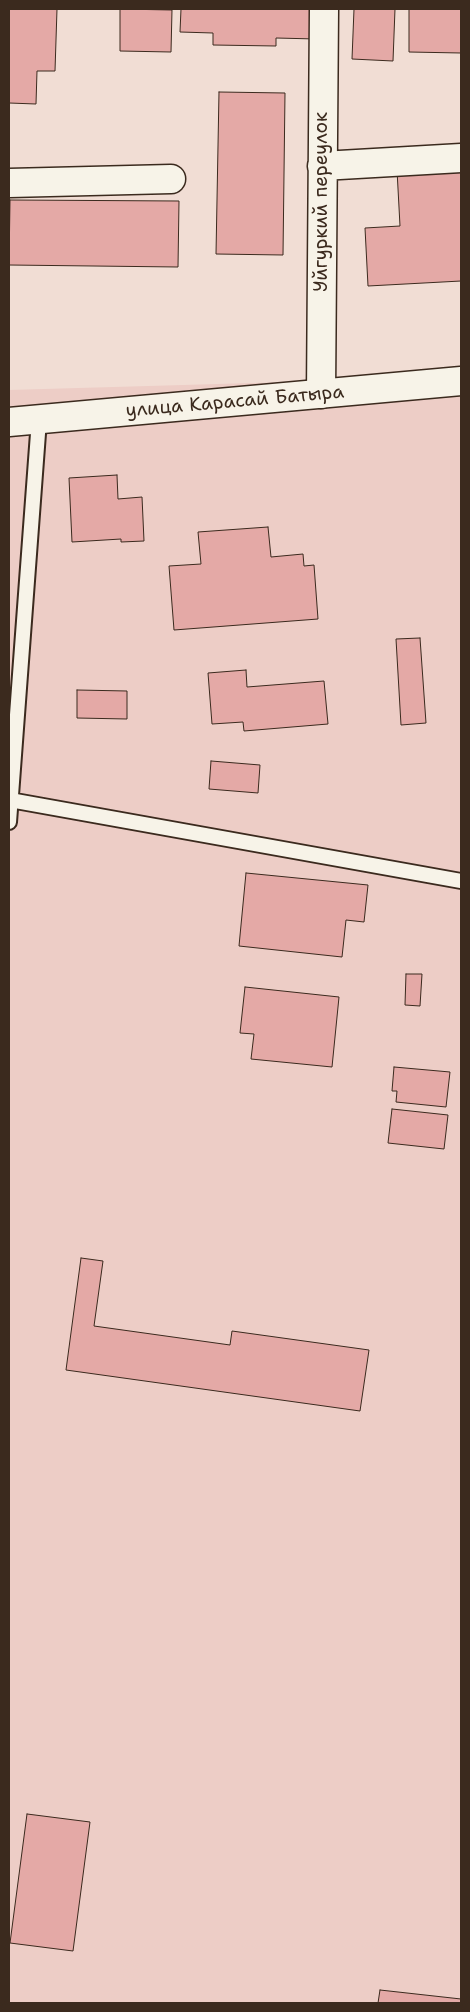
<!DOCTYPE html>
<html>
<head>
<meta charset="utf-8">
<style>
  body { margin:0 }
  #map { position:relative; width:470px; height:2012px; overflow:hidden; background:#f1ddd4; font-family:"Shantell Sans",sans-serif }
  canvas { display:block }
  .frame { position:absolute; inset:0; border:10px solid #3b2a1e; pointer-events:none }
</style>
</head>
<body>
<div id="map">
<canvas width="470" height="2012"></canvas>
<div class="frame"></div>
</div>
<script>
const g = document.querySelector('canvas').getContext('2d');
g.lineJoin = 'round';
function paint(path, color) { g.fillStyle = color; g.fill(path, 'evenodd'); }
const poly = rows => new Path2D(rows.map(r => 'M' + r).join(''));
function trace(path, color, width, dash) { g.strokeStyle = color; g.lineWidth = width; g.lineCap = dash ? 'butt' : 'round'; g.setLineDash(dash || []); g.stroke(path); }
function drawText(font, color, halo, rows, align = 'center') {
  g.font = font + ' "Shantell Sans",sans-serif'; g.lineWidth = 5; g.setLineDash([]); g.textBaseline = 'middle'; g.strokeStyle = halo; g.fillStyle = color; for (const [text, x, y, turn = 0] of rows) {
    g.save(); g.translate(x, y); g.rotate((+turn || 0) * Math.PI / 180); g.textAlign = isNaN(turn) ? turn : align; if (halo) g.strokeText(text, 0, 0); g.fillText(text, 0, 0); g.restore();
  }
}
const built = poly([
  [461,377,461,2003,9,2003,9,390]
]);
const building = poly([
  [9,9,57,9,55,71,37,71,36,104,9,103,9,9],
  [120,9,172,10,171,52,120,51,120,9],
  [181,9,317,9,316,39,276,38,276,46,213,45,213,33,180,32,181,9],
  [354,9,395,9,393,61,352,59,354,9],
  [409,9,461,9,461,53,409,52,409,9],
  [219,92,285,93,283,255,216,254,219,92],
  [461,167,461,281,368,286,365,228,400,226,397,170,461,167],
  [10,200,179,201,178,267,9,265,10,200],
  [117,475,118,499,142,497,144,541,121,542,121,539,72,542,69,478,117,475],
  [268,527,271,557,303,554,304,566,314,565,318,619,174,630,169,566,201,564,198,532,268,527],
  [420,638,426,723,401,725,396,639,420,638],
  [246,670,247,687,324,681,328,724,244,731,243,722,212,724,208,673,246,670],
  [77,690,127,691,127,719,77,718,77,690],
  [211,761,260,765,258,793,209,789,211,761],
  [246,873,368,885,364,922,346,920,342,957,239,946,246,873],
  [406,974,422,974,420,1006,405,1005,406,974],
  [245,987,339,997,332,1067,251,1059,254,1034,240,1033,245,987],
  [394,1067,450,1072,446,1107,396,1102,397,1091,392,1091,394,1067],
  [392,1109,448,1115,444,1149,388,1143,392,1109],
  [81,1258,103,1261,94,1326,230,1345,232,1331,369,1350,360,1411,66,1370,81,1258],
  [27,1814,90,1822,73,1951,10,1943,27,1814],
  [380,1990,461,1999,461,2003,378,2003,380,1990]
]);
const lane = poly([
  [10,800,461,881],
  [9,822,39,420]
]);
const street = poly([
  [322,166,461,158],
  [9,183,171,179],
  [321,394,324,9]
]);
const secondary = poly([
  [9,422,461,381]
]);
const streetNames = [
  ["Уйгуркий переулок",322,202,-90],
  ["улица Карасай Батыра",235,402,-5]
];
paint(built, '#edcdc6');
paint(building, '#e4a9a6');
trace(building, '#3b2a1e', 1);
trace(lane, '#3b2a1e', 18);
trace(street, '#3b2a1e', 31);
trace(secondary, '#3b2a1e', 31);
trace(lane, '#f7f3e8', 14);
trace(street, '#f7f3e8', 28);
trace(secondary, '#f7f3e8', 28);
drawText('19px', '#3b2a1e', '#f7f3e8', streetNames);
</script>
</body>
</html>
